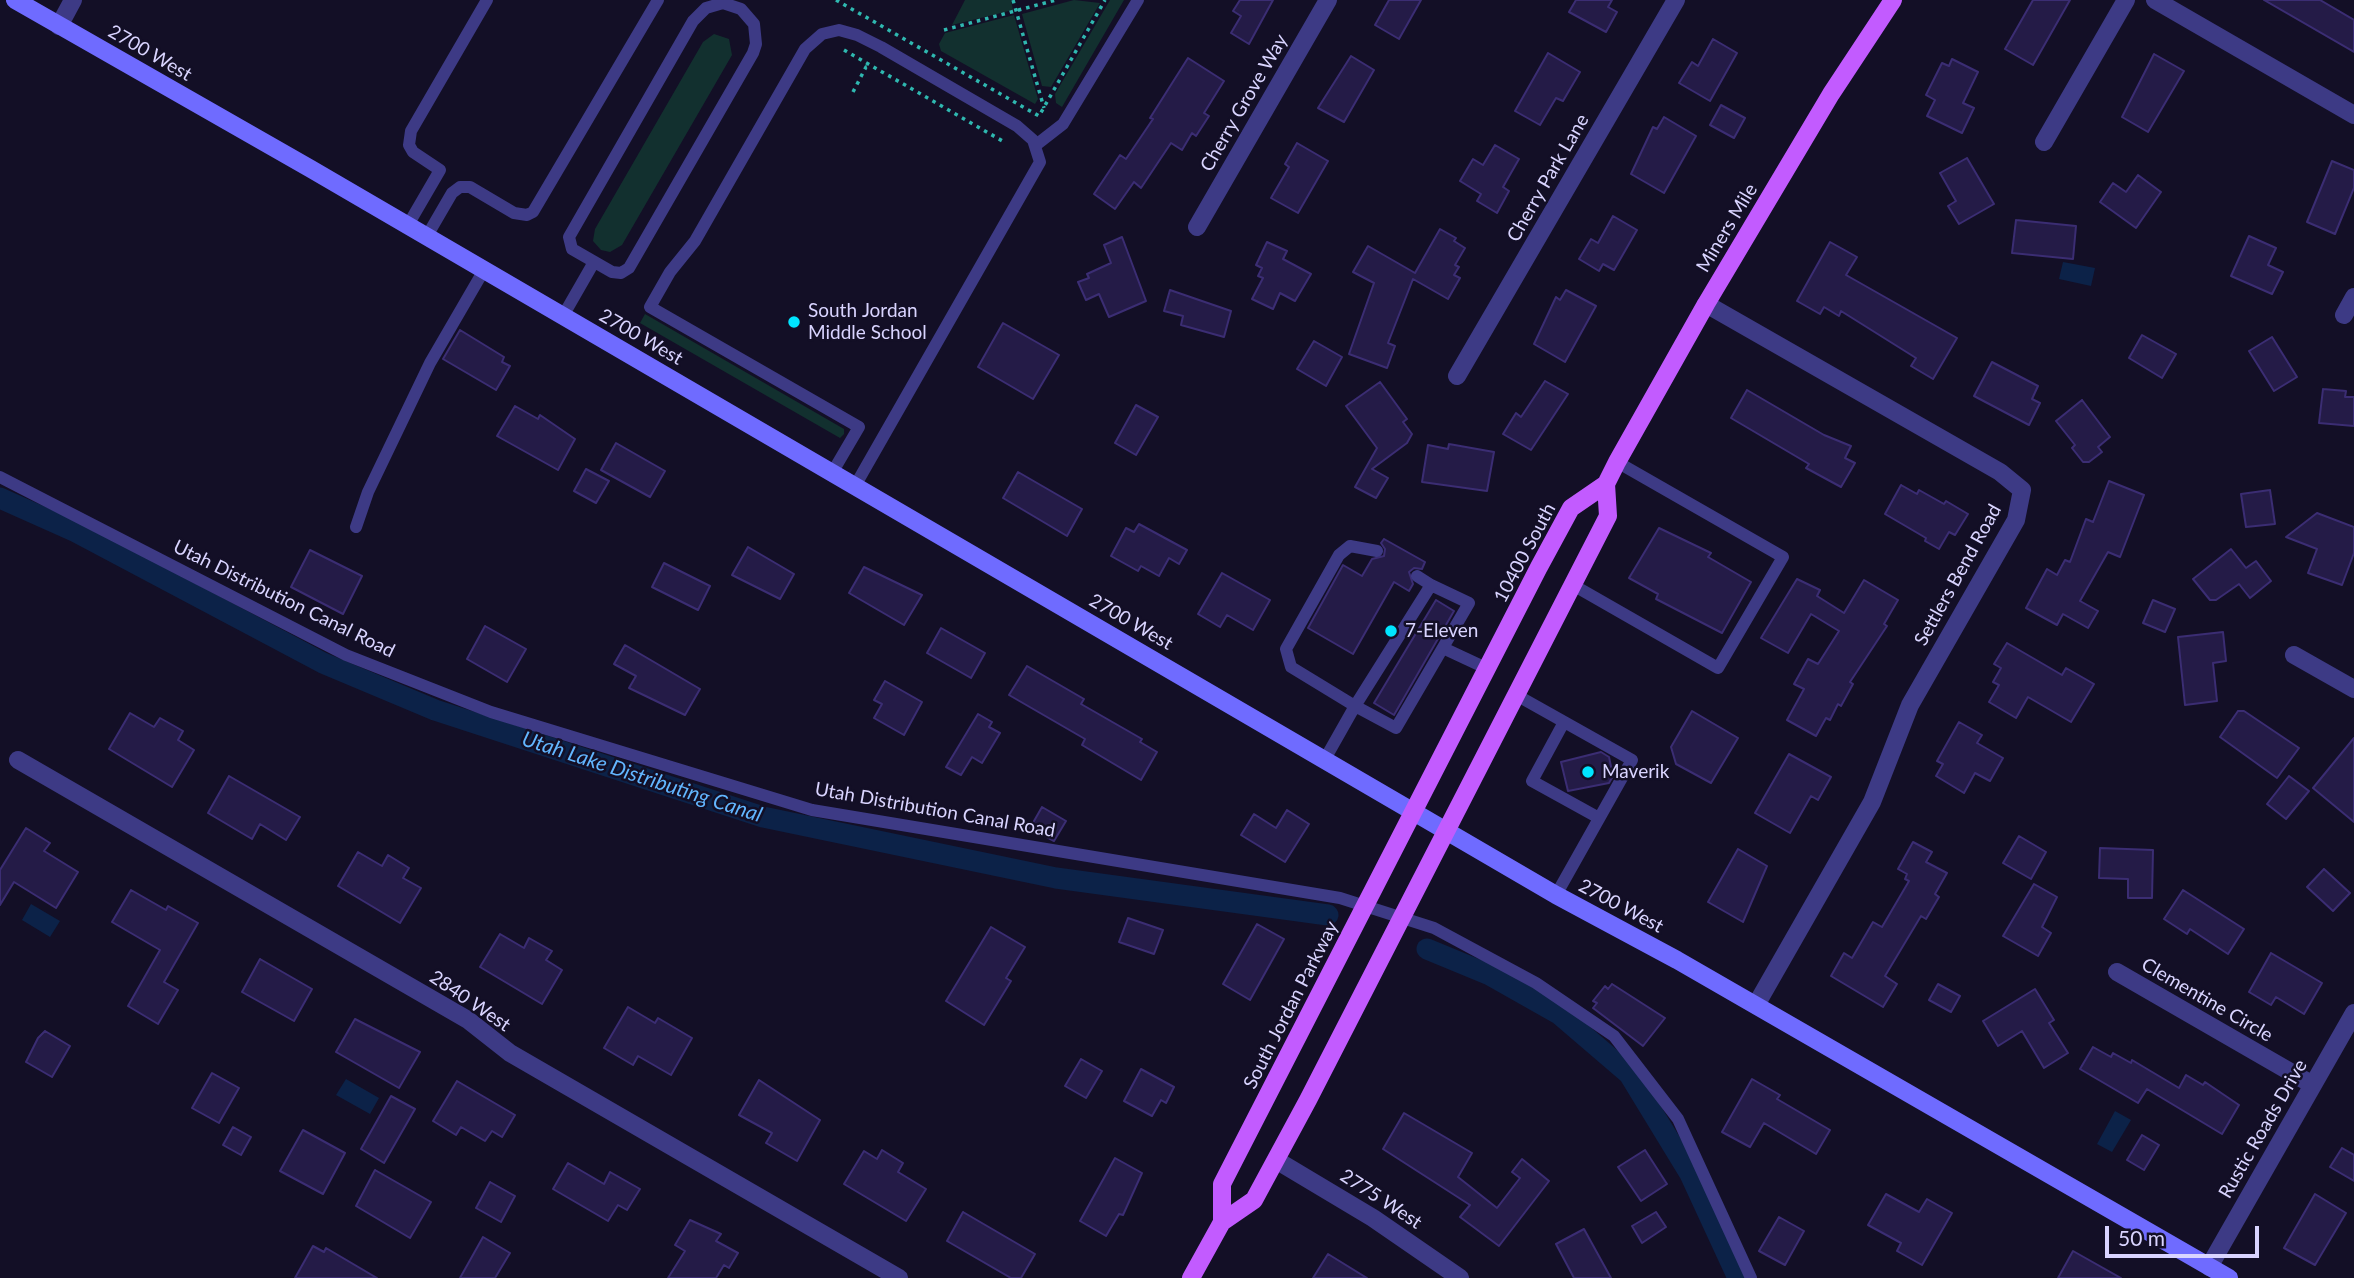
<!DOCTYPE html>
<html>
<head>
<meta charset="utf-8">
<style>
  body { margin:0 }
  #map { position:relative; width:2354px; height:1278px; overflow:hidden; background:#130f26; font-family:Lato,sans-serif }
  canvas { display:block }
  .scale { position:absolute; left:2105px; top:1226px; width:154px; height:32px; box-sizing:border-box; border:4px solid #d9d4ff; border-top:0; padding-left:9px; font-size:21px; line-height:24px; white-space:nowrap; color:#d9d4ff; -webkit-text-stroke:5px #130f26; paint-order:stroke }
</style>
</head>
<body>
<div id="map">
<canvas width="2354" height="1278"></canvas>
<div class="scale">50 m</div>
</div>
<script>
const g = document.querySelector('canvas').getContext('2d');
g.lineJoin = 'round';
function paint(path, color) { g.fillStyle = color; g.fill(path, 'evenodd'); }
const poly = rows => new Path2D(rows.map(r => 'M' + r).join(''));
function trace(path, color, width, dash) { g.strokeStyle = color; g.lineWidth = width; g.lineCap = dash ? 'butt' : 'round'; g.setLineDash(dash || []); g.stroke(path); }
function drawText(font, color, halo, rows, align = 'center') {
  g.font = font + ' Lato,sans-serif'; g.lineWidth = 5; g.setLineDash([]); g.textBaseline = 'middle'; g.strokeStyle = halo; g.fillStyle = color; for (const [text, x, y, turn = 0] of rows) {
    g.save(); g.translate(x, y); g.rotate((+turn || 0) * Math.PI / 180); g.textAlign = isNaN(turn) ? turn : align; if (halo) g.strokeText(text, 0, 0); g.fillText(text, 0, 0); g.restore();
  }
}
const green = poly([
  [965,0,1011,0,1013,10,952,25],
  [1074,0,1100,3,1051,87,1042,86,1022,14],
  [1110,0,1124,0,1062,107,1056,103,1055,94],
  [1014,15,1038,99,1035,104,941,51,939,44,945,33],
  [714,34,729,39,732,55,622,245,610,252,601,250,593,241,595,229,703,42],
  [645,314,844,429,844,434,840,438,640,323]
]);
const water = poly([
  [2063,262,2095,268,2091,286,2059,279],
  [31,904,60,921,50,937,22,920],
  [346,1079,379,1098,370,1114,336,1095],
  [2115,1111,2131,1120,2112,1152,2097,1144]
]);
const canal = poly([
  [0,498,76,532,323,663,435,710,763,817,1056,878,1328,915],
  [1427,949,1490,975,1559,1014,1629,1074,1690,1174,1738,1278]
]);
const building = poly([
  [1240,0,1273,0,1249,44,1231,33,1241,16,1233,11,1240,0],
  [1389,0,1421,0,1399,39,1375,25,1389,0],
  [1576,0,1612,0,1608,7,1617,12,1606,32,1569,12,1576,0],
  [2033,0,2070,0,2033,65,2005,49,2033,0],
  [2264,0,2320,0,2354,20,2354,52,2264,0],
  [1713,39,1737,53,1710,101,1679,83,1692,62,1698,66,1713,39],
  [1548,53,1580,72,1563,101,1556,98,1540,125,1515,111,1548,53],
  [2154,54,2184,71,2148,132,2122,117,2154,54],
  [1351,56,1374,70,1344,122,1318,108,1351,56],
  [1188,58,1224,81,1204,113,1209,116,1196,136,1192,133,1182,150,1171,143,1141,188,1134,182,1115,209,1094,194,1120,155,1126,159,1153,119,1150,118,1188,58],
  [1952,59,1978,72,1963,103,1974,108,1962,133,1927,116,1935,100,1926,95,1942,63,1949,66,1952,59],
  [1721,105,1745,118,1734,138,1710,125,1721,105],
  [1664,117,1696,136,1664,193,1631,174,1653,127,1657,129,1664,117],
  [1297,143,1328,161,1298,213,1271,198,1289,167,1285,164,1297,143],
  [1495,145,1519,159,1503,187,1509,191,1497,213,1477,201,1481,194,1460,181,1473,159,1483,165,1495,145],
  [1967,158,1994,204,1959,224,1948,206,1956,201,1940,173,1967,158],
  [2332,161,2354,170,2354,188,2335,234,2307,222,2332,161],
  [2138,175,2161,192,2136,228,2100,202,2113,183,2126,192,2138,175],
  [1613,216,1637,230,1614,270,1603,264,1599,271,1579,259,1591,239,1598,243,1613,216],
  [2016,220,2076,226,2073,259,2012,253,2016,220],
  [1440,229,1456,238,1454,241,1465,248,1455,265,1459,267,1454,275,1460,278,1448,299,1413,279,1388,343,1395,346,1387,368,1349,354,1374,283,1353,272,1368,246,1415,273,1440,229],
  [2249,236,2276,248,2268,265,2283,272,2272,294,2231,276,2249,236],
  [1122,237,1146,301,1109,317,1099,294,1086,300,1078,282,1089,278,1087,274,1111,263,1104,245,1122,237],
  [1267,242,1287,251,1283,259,1311,274,1295,301,1280,293,1273,309,1252,299,1263,278,1258,276,1262,268,1256,265,1267,242],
  [1830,242,1857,257,1846,275,1957,338,1933,379,1911,366,1916,358,1841,311,1839,316,1824,307,1820,314,1797,301,1830,242],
  [1170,290,1231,311,1224,337,1181,325,1183,316,1164,311,1170,290],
  [1566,290,1596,306,1565,362,1534,344,1556,297,1560,300,1566,290],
  [1003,323,1059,355,1033,399,978,367,1003,323],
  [460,330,504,357,502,362,510,366,496,390,443,359,460,330],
  [2142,335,2176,354,2162,378,2129,358,2142,335],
  [2272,337,2297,377,2274,391,2249,351,2272,337],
  [1314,341,1342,357,1326,386,1297,369,1314,341],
  [1992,362,2038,386,2032,399,2040,403,2029,425,1974,396,1992,362],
  [1545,381,1568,394,1531,450,1503,434,1516,413,1521,417,1545,381],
  [1380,382,1407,419,1403,422,1412,434,1407,443,1372,469,1388,478,1376,498,1355,487,1377,448,1346,406,1380,382],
  [2323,389,2346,391,2345,397,2354,397,2354,426,2319,423,2323,389],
  [1747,390,1824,435,1851,446,1845,458,1855,463,1841,487,1806,468,1809,464,1731,418,1747,390],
  [2082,400,2110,437,2098,447,2102,452,2089,462,2083,462,2072,448,2075,445,2056,421,2082,400],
  [1136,405,1158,417,1136,455,1115,443,1136,405],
  [515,406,538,419,540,415,575,439,558,470,497,436,515,406],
  [616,443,665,471,650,497,601,470,616,443],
  [1449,444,1494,452,1487,491,1422,482,1428,445,1448,449,1449,444],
  [586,469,609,481,596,503,574,491,586,469],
  [1018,472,1082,509,1067,536,1003,498,1018,472],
  [2109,481,2144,495,2120,557,2108,552,2080,601,2098,611,2088,628,2063,614,2057,625,2026,608,2047,569,2057,575,2065,560,2070,562,2086,519,2093,522,2109,481],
  [1901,485,1917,494,1919,490,1944,504,1946,501,1968,514,1955,535,1949,532,1939,549,1925,541,1926,538,1885,514,1901,485],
  [2270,490,2275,524,2246,527,2241,494,2270,490],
  [2317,513,2354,527,2354,553,2342,585,2308,573,2317,549,2286,537,2317,513],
  [1139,524,1187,550,1179,564,1169,558,1159,576,1141,566,1138,571,1111,556,1126,528,1134,532,1139,524],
  [1659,528,1711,553,1708,557,1751,582,1722,633,1656,599,1658,594,1629,578,1659,528],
  [1384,539,1425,562,1422,569,1414,568,1409,572,1413,584,1409,591,1394,582,1353,654,1308,628,1343,565,1362,576,1372,559,1384,556,1385,549,1381,543,1384,539],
  [748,547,794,574,780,599,732,575,748,547],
  [2231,549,2246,568,2256,561,2271,581,2250,598,2239,584,2216,600,2210,600,2193,579,2231,549],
  [310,550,362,576,343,614,291,587,310,550],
  [664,563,710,586,698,610,652,587,664,563],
  [864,567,922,595,904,625,849,593,864,567],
  [1222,573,1270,600,1253,630,1227,615,1220,627,1198,614,1222,573],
  [1797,579,1820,590,1817,596,1844,613,1864,580,1898,600,1884,624,1887,626,1850,682,1853,684,1841,706,1838,704,1830,720,1826,718,1816,736,1787,720,1804,689,1794,684,1808,659,1818,664,1839,631,1811,614,1788,653,1761,638,1797,579],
  [1436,600,1454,611,1394,715,1374,703,1436,600],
  [2153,600,2175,609,2165,632,2143,623,2153,600],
  [485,626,526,649,507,682,467,659,485,626],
  [941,628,985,653,971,678,927,653,941,628],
  [2223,632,2226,661,2213,663,2217,701,2185,705,2178,637,2223,632],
  [2007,643,2062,675,2066,668,2094,684,2071,722,2028,697,2016,718,1989,702,1999,685,1993,682,2001,668,1994,664,2007,643],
  [625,645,700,689,685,715,629,688,636,676,614,664,625,645],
  [1027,666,1084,699,1081,704,1142,739,1140,742,1157,752,1141,780,1082,745,1085,739,1009,695,1027,666],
  [885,681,922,702,904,735,874,718,882,704,874,700,885,681],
  [1692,711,1738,738,1711,783,1676,764,1671,747,1692,711],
  [2238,711,2244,711,2299,748,2277,778,2220,737,2238,711],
  [130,713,154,727,160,718,183,731,178,740,194,750,172,787,109,749,130,713],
  [978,714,992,722,989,727,1000,733,982,763,972,757,961,775,946,767,978,714],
  [1959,722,1982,735,1977,743,2003,758,1990,781,1975,773,1964,793,1936,776,1943,764,1937,761,1959,722],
  [2354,738,2354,822,2313,788,2354,738],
  [1601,752,1609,757,1613,776,1609,783,1568,791,1561,762,1601,752],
  [1789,754,1831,777,1818,800,1811,796,1790,833,1755,813,1789,754],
  [229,776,300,817,286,840,260,824,252,839,208,813,229,776],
  [2289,776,2309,791,2286,819,2267,804,2289,776],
  [1042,807,1066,821,1054,841,1030,828,1042,807],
  [1287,810,1309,824,1285,862,1241,835,1254,814,1276,828,1287,810],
  [26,828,50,843,44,851,78,872,56,908,14,882,0,905,0,870,26,828],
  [2019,836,2046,852,2031,879,2003,863,2019,836],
  [1913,842,1932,852,1926,862,1947,873,1935,894,1939,897,1926,919,1921,916,1885,976,1897,984,1883,1007,1831,976,1844,953,1852,958,1873,922,1882,927,1909,881,1905,879,1907,874,1898,869,1913,842],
  [2100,848,2153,850,2152,898,2128,898,2128,879,2099,878,2100,848],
  [1738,849,1767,866,1743,922,1708,902,1738,849],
  [358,852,382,866,388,855,409,868,403,878,421,888,400,923,338,886,358,852],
  [2324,869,2350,893,2333,911,2307,887,2324,869],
  [2034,884,2057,897,2042,927,2051,933,2038,956,2003,936,2034,884],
  [131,890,166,910,168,906,198,923,164,982,178,990,158,1024,128,1006,160,950,112,922,131,890],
  [2183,890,2244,929,2228,954,2190,929,2187,934,2164,919,2183,890],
  [1128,918,1163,930,1154,954,1119,942,1128,918],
  [1257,924,1284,939,1250,1000,1223,984,1257,924],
  [991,927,1025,947,1006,978,1011,981,984,1025,946,1001,991,927],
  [500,934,524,948,529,938,552,951,546,960,562,970,542,1004,480,967,500,934],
  [2271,953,2322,983,2304,1014,2276,997,2271,1005,2249,992,2271,953],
  [260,959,312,989,294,1021,242,992,260,959],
  [1612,984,1665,1018,1643,1046,1593,1008,1597,1003,1593,1001,1605,986,1608,989,1612,984],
  [1938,984,1960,996,1951,1012,1929,1000,1938,984],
  [2035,989,2054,1020,2049,1023,2068,1053,2044,1068,2022,1031,1998,1046,1983,1021,2035,989],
  [628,1007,655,1023,658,1018,692,1038,671,1075,638,1056,633,1065,604,1048,628,1007],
  [355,1019,420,1052,399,1088,336,1052,355,1019],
  [45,1031,70,1046,52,1077,26,1062,38,1038,45,1031],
  [2093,1047,2111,1057,2113,1053,2131,1063,2132,1060,2179,1088,2186,1075,2203,1085,2205,1082,2239,1105,2222,1134,2147,1089,2138,1103,2080,1069,2093,1047],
  [1081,1059,1102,1071,1086,1098,1065,1086,1081,1059],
  [1141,1069,1174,1087,1166,1103,1161,1100,1152,1116,1124,1101,1141,1069],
  [212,1073,239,1088,219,1123,192,1108,212,1073],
  [1752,1079,1780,1095,1777,1099,1830,1130,1816,1154,1764,1123,1750,1147,1722,1132,1752,1079],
  [759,1080,820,1120,797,1161,766,1143,772,1133,739,1115,759,1080],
  [457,1081,515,1115,502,1137,492,1131,485,1141,461,1127,456,1135,433,1121,457,1081],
  [391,1096,415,1109,384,1163,361,1149,391,1096],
  [1404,1113,1472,1153,1458,1177,1497,1208,1520,1178,1512,1172,1522,1159,1549,1181,1499,1246,1460,1217,1470,1205,1383,1149,1404,1113],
  [233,1127,251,1137,241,1155,223,1145,233,1127],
  [303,1130,345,1153,323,1194,280,1171,303,1130],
  [2142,1135,2159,1145,2144,1170,2127,1160,2142,1135],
  [2342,1148,2354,1155,2354,1181,2330,1167,2342,1148],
  [882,1150,903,1163,898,1172,926,1189,906,1221,844,1184,864,1151,877,1159,882,1150],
  [1645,1150,1667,1184,1641,1201,1618,1167,1645,1150],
  [1115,1158,1142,1173,1123,1215,1119,1214,1106,1236,1080,1221,1115,1158],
  [568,1163,604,1184,610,1172,640,1189,627,1210,618,1205,608,1221,553,1189,568,1163],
  [375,1170,431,1202,410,1238,356,1206,375,1170],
  [490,1182,515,1196,501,1222,476,1208,490,1182],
  [1886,1194,1919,1212,1927,1199,1952,1213,1922,1265,1897,1251,1901,1243,1868,1225,1886,1194],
  [2315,1194,2346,1213,2315,1265,2284,1248,2315,1194],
  [963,1212,1035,1254,1021,1278,1011,1278,947,1241,963,1212],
  [1656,1212,1666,1227,1642,1243,1632,1226,1656,1212],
  [1779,1217,1804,1231,1785,1265,1759,1251,1779,1217],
  [690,1220,721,1234,716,1241,738,1253,729,1268,724,1265,716,1278,668,1278,685,1251,675,1245,690,1220],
  [1584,1229,1611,1278,1574,1278,1556,1244,1584,1229],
  [483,1237,510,1253,495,1278,460,1278,483,1237],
  [313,1246,324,1252,326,1248,377,1278,295,1278,313,1246],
  [2073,1251,2121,1278,2058,1278,2073,1251],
  [1328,1254,1367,1278,1313,1278,1328,1254]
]);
const path = poly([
  [836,0,1039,116,1105,0],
  [1013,0,1044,108],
  [944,30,1056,0],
  [844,50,1006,143],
  [853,92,866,67,871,66]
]);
const service = poly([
  [723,3,741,9,754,24,756,44,753,53,629,268,621,273,612,272,572,249,569,237,693,21,706,8,723,3],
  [1036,145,1063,124,1138,0],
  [408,225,440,170,413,152,409,145,411,131,487,0],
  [427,236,452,193,460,187,470,187,514,213,527,215,533,212,658,0],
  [563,316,594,262],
  [832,473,859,427,650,307,670,272,695,241,805,49,822,34,839,30,857,35,881,47,1017,126,1033,140,1040,162,855,486],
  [0,477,346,655,491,712,812,810,1340,898,1434,928,1536,983,1614,1036,1678,1119,1751,1278],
  [356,527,368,492,430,363,484,270],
  [1417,576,1431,585],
  [1573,585,1718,668,1783,557,1617,462],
  [1443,648,1488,669],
  [1518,696,1632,760,1556,895],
  [1564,722,1532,781,1599,818],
  [1325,759,1355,706,1431,585,1469,603,1396,728,1355,706,1291,667,1286,649,1339,555,1350,546,1377,551]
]);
const minor = poly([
  [2155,0,2354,115],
  [59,26,73,0],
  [2044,142,2126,0],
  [1197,227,1328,0],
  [1706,304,2000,472,2022,490,2016,520,1910,705,1872,802,1756,1005],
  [2344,315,2354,297],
  [1457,376,1676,0],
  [2294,655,2354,689],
  [18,760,468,1020,510,1053,899,1278],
  [2117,972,2313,1085],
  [1276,1160,1373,1218,1460,1278],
  [2209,1267,2354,1013]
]);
const secondary = poly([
  [15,0,311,169,1556,895,1677,960,2229,1278]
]);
const primary = poly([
  [1222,1222,1222,1184,1539,567,1571,508,1606,484],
  [1191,1278,1222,1222,1254,1200,1308,1100,1608,516,1606,484,1617,462,1706,304,1831,94,1893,0]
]);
const markers = [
  [794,322,7,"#00e5ff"],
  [1391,631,7,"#00e5ff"],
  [1588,772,7,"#00e5ff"]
];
const streetNames = [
  ["2700 West",150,53,30],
  ["Cherry Grove Way",1244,103,-60],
  ["Cherry Park Lane",1548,178,-60],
  ["Miners Mile",1727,228,-59],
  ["2700 West",641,337,30],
  ["10400 South",1525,553,-62],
  ["Settlers Bend Road",1958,575,-61],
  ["Utah Distribution Canal Road",284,599,26],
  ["2700 West",1131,622,30],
  ["Utah Distribution Canal Road",935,810,10],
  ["2700 West",1621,906,28],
  ["Clementine Circle",2207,1000,30],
  ["2840 West",470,1001,34],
  ["South Jordan Parkway",1291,1005,-63],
  ["Rustic Roads Drive",2263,1129,-60],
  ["2775 West",1381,1199,33]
];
const poiNames = [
  ["South Jordan",808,311],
  ["Middle School",808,333],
  ["7-Eleven",1405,631],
  ["Maverik",1602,772]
];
const waterNames = [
  ["Utah Lake Distributing Canal",642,777,18]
];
paint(green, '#12302f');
paint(water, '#0c2248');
trace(canal, '#0c2248', 21);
paint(building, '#241b47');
trace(building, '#3b2d73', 2);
trace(path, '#2fb8b0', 3.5, [3.5, 5]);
trace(service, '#3d3a85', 12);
trace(minor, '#3d3a85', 18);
trace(secondary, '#6f6bff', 18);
trace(primary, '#c25bff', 18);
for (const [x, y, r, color] of markers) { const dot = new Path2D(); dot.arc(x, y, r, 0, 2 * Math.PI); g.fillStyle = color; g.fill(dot); trace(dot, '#130f26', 2.5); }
drawText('19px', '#d9d4ff', '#130f26', streetNames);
drawText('19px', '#d9d4ff', '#130f26', poiNames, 'left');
drawText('italic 21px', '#62b6ff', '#130f26', waterNames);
</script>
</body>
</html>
